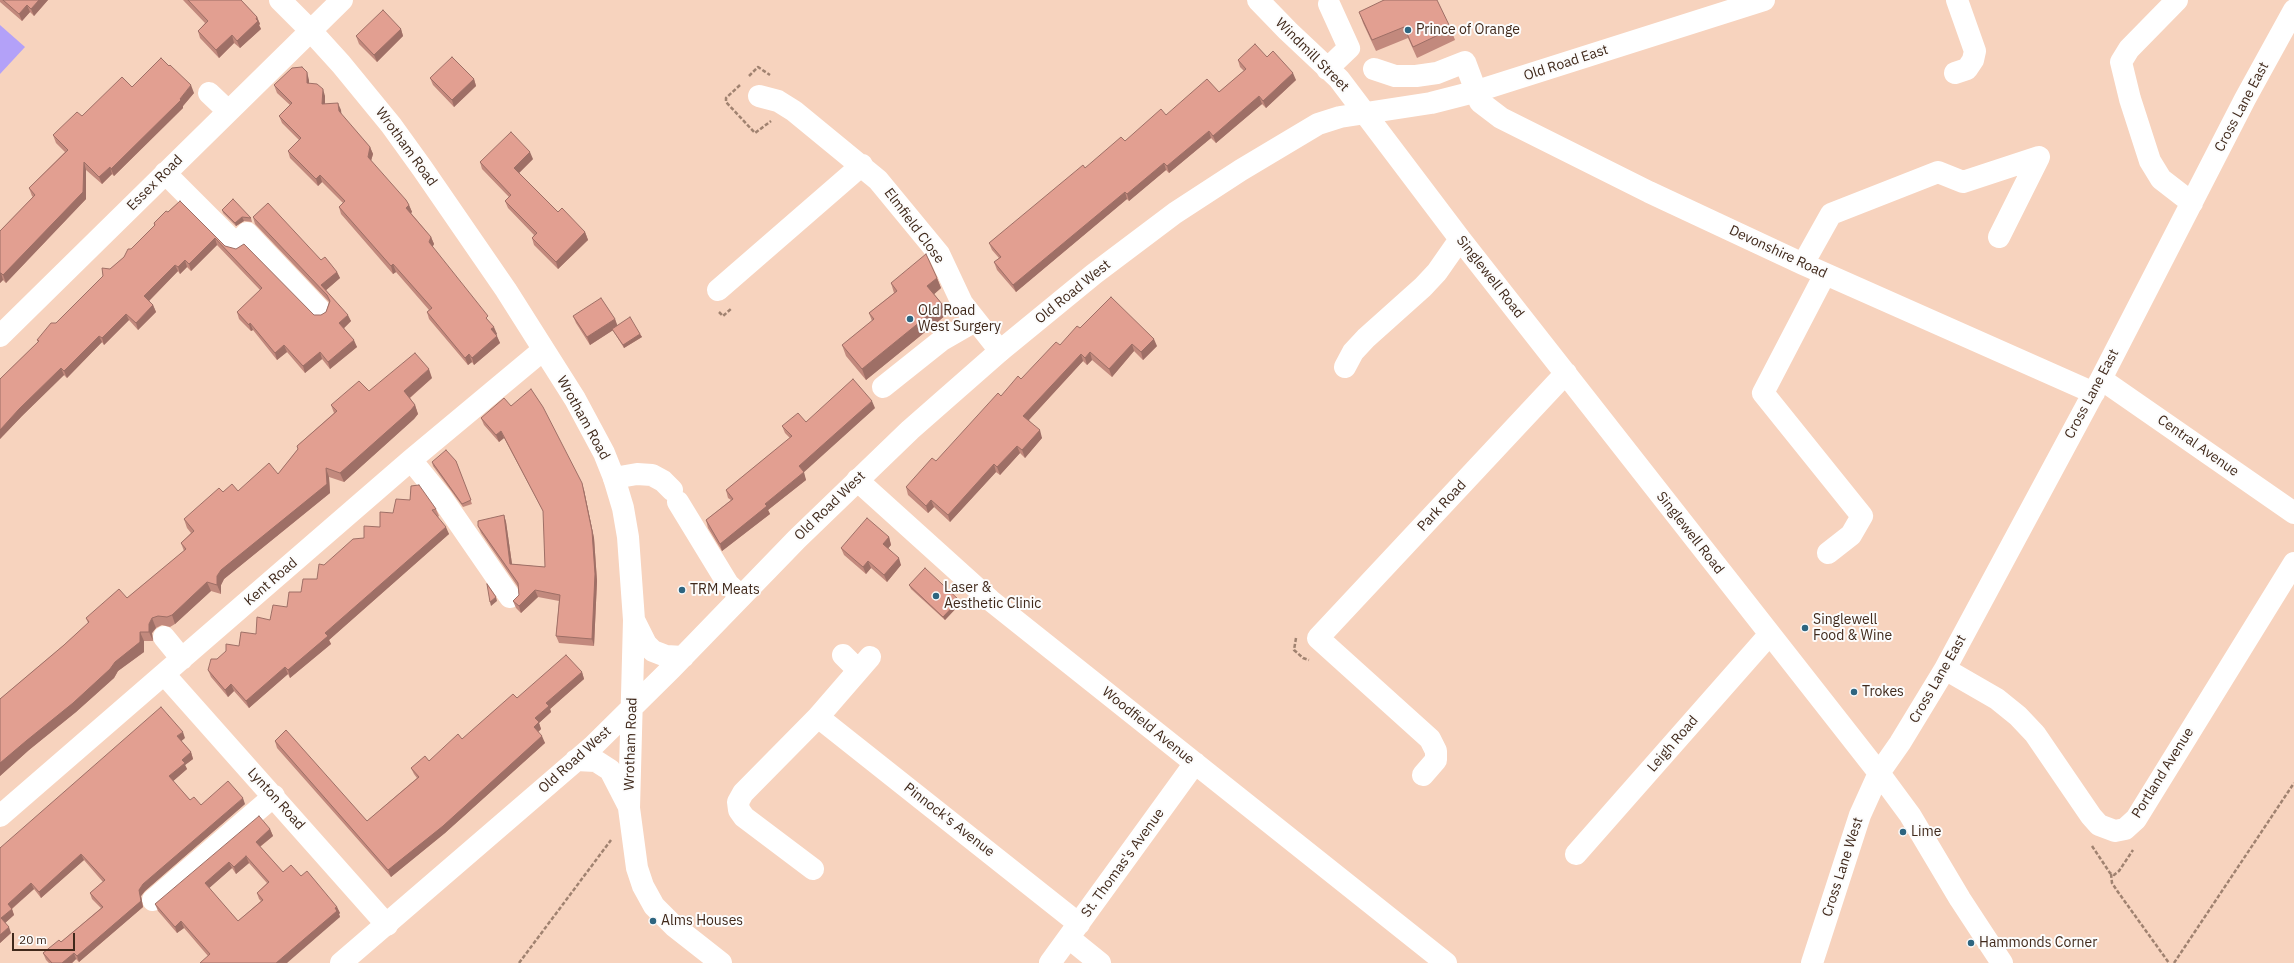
<!DOCTYPE html>
<html>
<head>
<meta charset="utf-8">
<style>
  body { margin:0 }
  #map { position:relative; width:2294px; height:963px; overflow:hidden; background:#f7d3be; font-family:"IBM Plex Sans",sans-serif }
  canvas { display:block }
  .scale { position:absolute; left:12px; top:933px; width:63px; height:18px; box-sizing:border-box; border:2px solid #40291b; border-top:0; padding-left:5px; font-size:12px; line-height:14px; white-space:nowrap; color:#40291b; -webkit-text-stroke:3px #fcfcfc; paint-order:stroke }
</style>
</head>
<body>
<div id="map">
<canvas width="2294" height="963"></canvas>
<div class="scale">20 m</div>
</div>
<script>
const g = document.querySelector('canvas').getContext('2d');
g.lineJoin = 'round';
function paint(path, color) { g.fillStyle = color; g.fill(path, 'evenodd'); }
const poly = rows => new Path2D(rows.map(r => 'M' + r).join(''));
function trace(path, color, width, dash) { g.strokeStyle = color; g.lineWidth = width; g.lineCap = dash ? 'butt' : 'round'; g.setLineDash(dash || []); g.stroke(path); }
function drawText(font, color, halo, rows, align = 'center') {
  g.font = font + ' "IBM Plex Sans",sans-serif'; g.lineWidth = 4; g.setLineDash([]); g.textBaseline = 'middle'; g.strokeStyle = halo; g.fillStyle = color; for (const [text, x, y, turn = 0] of rows) {
    g.save(); g.translate(x, y); g.rotate((+turn || 0) * Math.PI / 180); g.textAlign = isNaN(turn) ? turn : align; if (halo) g.strokeText(text, 0, 0); g.fillText(text, 0, 0); g.restore();
  }
}
const green = poly([
  [0,25,25,47,0,74]
]);
const path = poly([
  [749,76,758,67,770,75],
  [740,85,726,98,726,102,755,133,771,121],
  [719,312,723,316,732,308],
  [1296,638,1294,650,1303,658,1309,660],
  [2092,846,2110,873,2114,875,2119,871,2133,850],
  [2111,874,2112,883,2118,892,2169,963],
  [519,963,611,840],
  [2174,963,2294,783]
]);
const minor = poly([
  [1258,0,1288,31,1339,79,1460,239,1879,773,1910,815,1960,899,2002,963],
  [2177,0,2129,49,2121,62,2130,99,2150,161,2161,179,2192,203],
  [1327,69,1349,48,1329,4],
  [1374,69,1395,76,1416,76,1437,73,1465,62,1480,102,1501,118,1649,192,1803,264,2094,393],
  [1955,73,1967,69,1973,60,1975,51,1957,0],
  [209,93,228,111],
  [759,96,778,101,794,111,878,180,939,254,962,303,1000,351],
  [165,173,236,244,247,233,320,310],
  [1803,264,1831,214,1938,172,1963,182,2039,157,1999,237],
  [1825,274,1763,393,1862,516,1851,535,1828,553],
  [718,290,862,165],
  [0,336,342,0],
  [1345,367,1353,352,1366,338,1423,287,1437,272,1460,239],
  [2101,379,2294,513],
  [883,387,942,340,975,321],
  [411,460,441,497,510,597],
  [614,478,637,474,652,475,663,481,672,490],
  [857,480,990,600,1446,963],
  [678,502,728,584,741,596],
  [164,637,182,659],
  [843,655,858,670],
  [1945,669,1997,699,2018,716,2035,734,2091,816,2099,825,2115,831,2125,829,2136,819,2294,563],
  [164,674,387,925],
  [818,717,1079,924],
  [1423,775,1436,760,1436,751,1430,739,1318,638,1566,373],
  [0,816,411,460,543,350],
  [1576,854,1769,635],
  [813,869,744,817,739,810,738,802,743,793,818,717,870,657],
  [153,900,274,796],
  [1069,938,1100,963],
  [1050,963,1195,763],
  [1812,963,1860,815,1879,773,1900,743,1945,669,2101,379,2245,99,2294,10]
]);
const major = poly([
  [280,0,311,31,341,64,391,125,422,168,506,290,575,399,604,453,614,478,623,508,628,537,634,620,629,808,637,868,643,886,654,906,674,926,721,963],
  [634,620,646,644,653,651,666,656,683,657],
  [576,760,596,761,610,770,628,805],
  [341,963,593,746,671,669,797,539,910,430,1000,351,1094,274,1175,213,1241,170,1318,124,1340,117,1431,103,1474,92,1764,0]
]);
const wall = poly([
  [0,0,48,0,34,16,30,12,22,21,0,2],
  [183,0,241,0,257,17,260,24,259,25,261,29,240,48,234,43,219,58,200,38,198,31,205,23],
  [1359,12,1451,29,1455,40,1417,58,1408,38,1376,51,1363,23],
  [401,29,403,36,377,62,359,44,356,36],
  [1267,57,1296,80,1266,108,1262,104,1216,143,1211,138,1169,173,1166,170,1129,201,1127,199,1016,292,997,270,994,262,999,258,992,250,989,243,1085,168,1125,141,1166,115,1219,92,1244,71,1240,67,1238,60],
  [430,78,474,79,476,86,454,107,433,85],
  [309,80,309,83,325,96,325,104,341,110,341,114,370,147,373,154,371,161,409,205,412,212,411,213,431,237,434,244,432,247,490,323,497,334,496,335,500,343,474,365,472,362,468,365,429,319,427,312,429,310,396,272,393,274,341,214,339,207,343,203,322,182,318,186,290,158,288,151,299,140,282,123,279,116,290,105,277,93,274,85],
  [132,87,194,93,183,106,183,108,114,176,112,174,102,184,86,170,86,199,6,283,3,280,0,283,0,231,33,197,32,196,29,188,65,152,56,143,53,135,82,116],
  [533,159,519,173,558,212,585,232,588,240,558,269,534,245,532,238,534,235,508,208,505,201,509,197,482,169,480,162],
  [180,201,225,246,314,315,321,315,326,312,329,302,255,224,253,217,337,272,340,278,326,290,351,321,344,328,357,347,330,369,322,359,305,373,287,352,277,360,253,330,251,331,239,319,237,312,260,290,217,245,191,271,187,267,180,274,178,271,149,301,153,305,156,312,138,330,129,320,104,345,102,342,67,378,64,375,22,416,0,439,0,379,38,342,37,340,56,323,110,269,124,257,154,226,154,223,168,212],
  [222,210,251,218,252,222,244,221,236,226,223,213],
  [937,278,941,288,934,294,942,304,946,315,866,380,846,356,842,345,872,321,869,313,894,293,891,283],
  [573,316,615,319,617,326,640,334,642,337,624,348,614,332,613,330,590,345,576,323],
  [1080,328,1157,346,1143,360,1134,351,1112,377,1092,360,1087,365,1083,361,1029,420,1042,438,1025,458,1020,453,1000,475,996,472,950,522,934,507,928,513,908,495,906,487,936,461,1001,396,1060,345],
  [432,378,410,398,415,405,418,414,414,419,344,482,329,477,330,493,224,579,221,585,221,594,211,591,175,624,170,627,162,625,156,628,152,633,153,641,144,641,144,652,118,671,114,678,76,712,29,750,0,776,0,699,64,645,88,623,86,618,127,598,184,551,181,543,191,533,187,528,184,519,223,492,238,491,278,474,298,449,297,446,334,413,331,405,369,391],
  [511,406,584,490,594,538,597,581,594,646,559,643,556,636,559,601,538,597,521,613,516,608,513,601,519,595,518,587,481,533,478,526,504,515,506,522,512,564,545,567,544,513,504,438,499,442,484,425,481,418],
  [875,408,803,472,806,480,768,510,770,514,722,551,708,528,706,520,731,500,728,498,726,490,790,438,785,433,782,426],
  [456,461,472,504,463,507,433,466,432,462],
  [436,509,439,516,438,517,449,534,329,640,331,644,290,678,288,674,249,708,234,691,228,697,211,677,208,670,217,659,239,646,256,634,270,620,287,607,301,592,317,579,324,565,380,527,393,513],
  [889,537,891,545,888,548,901,565,887,582,871,568,866,574,844,555,841,548],
  [909,585,961,603,945,620,911,589],
  [582,672,584,679,550,709,551,712,539,723,541,729,538,732,545,743,445,833,391,877,277,748,275,741,367,821,417,778,414,774,411,768,429,761,462,739,517,698],
  [185,738,181,741,191,752,193,759,185,765,187,769,173,781,190,800,201,805,245,804,145,891,141,896,143,907,79,962,76,959,72,963,49,963,46,960,43,953,61,942,101,908,92,899,90,893,103,882,84,860,41,898,34,889,12,909,14,915,5,923,11,933,0,943,0,848],
  [270,829,273,836,260,847,283,872,301,876,337,907,340,913,339,914,340,917,208,956,184,928,177,933,158,911,155,904],
  [249,863,267,883,257,893,259,899,261,901,238,921,209,888,232,868,236,874]
]);
const shadedWall = poly([
  [39,0,48,0,34,16,31,9],
  [27,5,30,12,22,21,19,14],
  [257,17,260,24,259,25,261,29,240,48,237,41],
  [401,29,403,36,377,62,374,55],
  [232,35,234,43,219,58,216,50],
  [307,72,309,80,309,91,307,83],
  [1293,73,1296,80,1266,108,1263,101],
  [474,79,476,86,454,107,452,100],
  [191,85,194,93,183,106,183,108,114,176,111,169,180,99],
  [323,89,325,96,325,111,322,104],
  [1259,96,1262,104,1216,143,1213,136],
  [338,103,341,110,342,118,339,111],
  [1209,131,1211,138,1169,173,1167,166],
  [370,147,373,154,370,164,368,157],
  [530,152,533,159,517,175,514,168],
  [84,162,86,170,86,199,6,283,3,275],
  [1164,163,1166,170,1129,201,1127,194],
  [110,167,112,174,102,184,99,177],
  [320,175,322,182,318,186,316,179],
  [1125,192,1127,199,1016,292,1013,285],
  [409,205,412,212,409,215,406,208],
  [242,217,244,221,236,226,235,223],
  [585,232,588,240,558,269,556,262],
  [431,237,434,244,431,250,429,242],
  [215,238,217,245,191,271,189,264],
  [185,260,187,267,180,274,178,267],
  [393,264,396,272,393,274,391,266],
  [175,265,178,271,147,303,144,296],
  [337,272,340,278,324,292,321,285],
  [0,273,1,273,3,280,0,283],
  [937,278,941,288,931,297,927,286],
  [942,304,946,315,866,380,862,369],
  [153,305,156,312,138,330,136,323],
  [126,314,129,320,104,345,102,338],
  [348,315,351,321,342,330,339,323],
  [615,319,618,327,590,345,587,337],
  [250,323,253,330,251,331,249,325],
  [494,327,497,334,494,337,491,329],
  [640,334,642,337,624,348,623,345],
  [99,336,102,342,67,378,64,371],
  [497,336,500,343,474,365,472,358],
  [1154,339,1157,346,1143,360,1141,352],
  [354,340,357,347,330,369,328,362],
  [1132,344,1134,351,1112,377,1109,369],
  [284,345,287,352,277,360,275,353],
  [320,352,322,359,305,373,303,366],
  [1090,352,1092,360,1087,365,1085,358],
  [469,354,472,362,468,365,465,358],
  [1081,354,1083,361,1026,423,1023,416],
  [61,368,64,375,22,416,0,439,0,430,19,409],
  [429,369,432,378,407,400,404,391],
  [872,401,875,408,802,474,799,466],
  [415,405,418,414,414,419,344,482,340,473],
  [1040,430,1042,438,1025,458,1022,450],
  [501,431,504,438,499,442,496,435],
  [1017,446,1020,453,1000,475,997,467],
  [994,464,996,472,950,522,948,515],
  [326,468,329,477,330,493,224,579,221,585,221,594,217,585,217,576,221,570],
  [804,472,806,480,768,510,770,514,722,551,720,544,765,504],
  [582,483,584,490,594,538,597,581,594,646,592,639],
  [931,500,934,507,928,513,926,506],
  [504,515,506,522,513,571,510,564],
  [446,527,449,534,329,640,331,644,290,678,288,670,325,633],
  [889,537,891,545,886,551,883,544],
  [899,558,901,565,887,582,884,575],
  [868,561,871,568,866,574,863,567],
  [207,582,211,591,175,624,172,615],
  [535,590,538,597,521,613,519,606],
  [496,597,497,601,491,606,490,602],
  [959,600,961,603,945,620,943,617],
  [152,618,156,628,152,633,153,641,149,632,149,624],
  [140,632,144,641,144,652,118,671,114,678,76,712,29,750,0,776,0,763,115,662],
  [285,667,288,674,249,708,246,701],
  [582,672,584,679,550,709,551,712,539,723,541,729,536,734,534,727,535,718,546,703],
  [231,684,234,691,228,697,225,690],
  [183,732,185,738,179,743,177,736],
  [542,736,545,743,445,833,391,877,388,870],
  [191,752,193,759,185,765,187,769,171,783,169,776,182,760],
  [243,798,245,804,145,891,141,896,143,907,79,962,77,956,139,890,143,884],
  [270,829,273,836,258,848,256,842],
  [81,854,84,860,41,898,39,892],
  [246,856,249,863,236,874,234,867],
  [229,862,232,868,207,890,205,883],
  [31,883,34,889,10,910,8,904],
  [337,907,340,913,339,914,340,917,287,963,276,963],
  [12,909,14,915,4,924,1,918],
  [181,921,184,928,177,933,175,927],
  [9,927,11,933,0,943,0,935],
  [74,953,76,959,72,963,62,963]
]);
const building = poly([
  [3,0,39,0,31,9,27,5,19,14,3,0],
  [188,0,241,0,257,17,256,19,258,21,237,41,232,35,216,50,198,31,208,21,188,0],
  [1384,0,1437,0,1451,29,1413,47,1404,27,1372,40,1359,12,1384,0],
  [383,10,401,29,374,55,356,36,383,10],
  [1255,44,1267,57,1273,51,1293,73,1263,101,1259,96,1213,136,1209,131,1167,166,1164,163,1127,194,1125,192,1013,285,994,262,1001,257,989,243,1083,165,1085,168,1121,137,1125,141,1161,109,1166,115,1207,79,1219,92,1246,69,1238,60,1255,44],
  [452,57,474,79,452,100,430,78,452,57],
  [161,58,169,66,170,65,191,85,180,99,181,100,111,169,110,167,99,177,84,162,83,192,3,275,1,273,0,273,0,231,35,195,29,188,68,150,53,135,77,112,82,116,122,77,132,87,161,58],
  [302,67,307,72,307,83,317,84,323,89,322,104,338,103,339,111,370,147,368,157,406,200,409,205,406,208,431,237,429,242,488,316,486,318,494,327,491,329,497,336,472,358,469,354,465,358,427,312,432,308,393,264,391,266,339,207,345,201,320,175,316,179,288,151,301,138,279,116,292,103,274,85,292,68,302,67],
  [511,132,530,152,514,168,558,212,562,208,585,232,556,262,532,238,537,233,505,201,511,195,480,162,511,132],
  [233,199,251,218,242,217,235,223,222,210,233,199],
  [180,201,225,246,236,249,244,244,314,315,321,315,326,312,330,301,327,295,253,217,268,203,321,260,325,257,337,272,321,285,348,315,339,323,354,340,328,362,320,352,303,366,284,345,275,353,250,323,249,325,237,312,262,288,215,238,189,264,185,260,178,267,175,265,144,296,153,305,136,323,126,314,102,338,99,336,64,371,61,368,19,409,0,430,0,379,39,341,37,340,51,323,56,323,103,276,102,268,110,269,124,257,128,249,131,249,155,225,154,223,166,211,168,212,180,201],
  [926,254,937,278,927,286,942,304,862,369,842,345,874,319,869,313,897,291,891,283,926,254],
  [1111,297,1154,339,1141,352,1132,344,1109,369,1090,352,1085,358,1081,354,1023,416,1040,430,1022,450,1017,446,997,467,994,464,948,515,931,500,926,506,906,487,932,458,936,461,998,393,1001,396,1018,376,1021,379,1056,342,1060,345,1077,326,1080,328,1111,297],
  [601,298,615,319,587,337,573,316,601,298],
  [630,317,640,334,623,345,612,329,630,317],
  [415,353,429,369,404,391,415,405,411,410,340,473,326,468,327,484,221,570,217,576,217,585,207,582,172,615,167,617,158,616,152,618,149,624,149,632,140,632,140,642,115,662,110,669,73,703,26,741,0,763,0,699,64,645,89,622,86,618,119,589,127,598,186,549,181,543,194,531,184,519,219,488,223,492,232,484,238,491,269,463,278,474,298,449,297,446,337,411,331,405,359,381,369,391,415,353],
  [853,379,872,401,799,466,804,472,765,504,767,506,720,544,706,520,733,499,726,490,792,436,782,426,798,413,806,422,853,379],
  [531,389,543,407,582,483,592,531,595,574,592,639,556,636,560,595,535,590,519,606,513,601,519,595,518,583,478,526,478,521,504,515,510,564,545,567,543,511,501,431,496,435,481,418,504,398,511,406,531,389],
  [446,450,456,461,471,500,462,504,432,462,446,450],
  [419,485,436,509,432,510,446,527,325,633,328,636,288,670,285,667,246,701,231,684,225,690,208,670,211,659,217,659,226,651,226,644,239,646,241,632,256,634,257,617,270,620,273,605,287,607,289,592,301,592,303,579,317,579,319,564,324,565,353,539,364,538,364,526,380,527,380,512,393,513,396,499,410,500,411,486,419,485],
  [867,518,889,537,883,544,899,558,884,575,868,561,863,567,841,548,867,518],
  [925,568,959,600,943,617,909,585,925,568],
  [487,584,496,597,490,602,487,584],
  [566,655,582,672,546,703,549,706,535,718,539,722,534,727,542,736,443,826,388,870,275,741,286,730,367,821,419,777,411,768,425,756,429,761,458,734,462,739,513,694,517,698,566,655],
  [161,707,183,732,177,736,191,752,182,760,185,763,169,776,190,800,194,797,201,805,228,781,243,798,143,884,139,890,141,901,77,956,74,953,62,963,52,963,43,953,59,940,61,942,103,907,90,893,105,880,81,854,39,892,31,883,8,904,12,909,1,918,9,927,0,935,0,848,161,707],
  [259,816,270,829,256,842,283,872,291,865,301,876,307,871,337,907,335,908,337,911,276,963,200,963,210,954,181,921,175,927,155,904,259,816],
  [246,856,269,882,257,893,263,900,238,921,205,883,229,862,234,867,246,856]
]);
const markers = [
  [1408,30,4,"#2e6580"],
  [910,319,4,"#2e6580"],
  [682,590,4,"#2e6580"],
  [936,596,4,"#2e6580"],
  [1805,628,4,"#2e6580"],
  [1854,692,4,"#2e6580"],
  [1903,832,4,"#2e6580"],
  [653,921,4,"#2e6580"],
  [1971,943,4,"#2e6580"]
];
const poiNames = [
  ["Prince of Orange",1416,30],
  ["Old Road",918,311],
  ["West Surgery",918,327],
  ["Laser &",944,588],
  ["Aesthetic Clinic",944,604],
  ["TRM Meats",690,590],
  ["Singlewell",1813,620],
  ["Food & Wine",1813,636],
  ["Trokes",1862,692],
  ["Lime",1911,832],
  ["Alms Houses",661,921],
  ["Hammonds Corner",1979,943]
];
const streetNames = [
  ["Windmill Street",1312,55,45],
  ["Old Road East",1566,63,-18],
  ["Cross Lane East",2242,107,-62],
  ["Wrotham Road",406,147,54],
  ["Essex Road",155,183,-45],
  ["Elmfield Close",914,226,53],
  ["Devonshire Road",1778,252,25],
  ["Singlewell Road",1490,277,52],
  ["Old Road West",1073,292,-39],
  ["Cross Lane East",2092,394,-62],
  ["Wrotham Road",583,418,61],
  ["Central Avenue",2198,446,35],
  ["Old Road West",830,506,-44],
  ["Park Road",1442,506,-47],
  ["Singlewell Road",1690,533,52],
  ["Kent Road",271,582,-41],
  ["Cross Lane East",1938,679,-60],
  ["Woodfield Avenue",1148,726,39],
  ["Wrotham Road",631,744,-88],
  ["Leigh Road",1673,744,-49],
  ["Old Road West",575,760,-42],
  ["Portland Avenue",2163,773,-58],
  ["Lynton Road",276,799,48],
  ["Pinnock's Avenue",949,820,38],
  ["St. Thomas's Avenue",1123,863,-54],
  ["Cross Lane West",1843,867,-72]
];
paint(green, '#b3a1f8');
trace(path, '#a08270', 2.5, [4, 2]);
trace(minor, '#fff', 22);
trace(major, '#fff', 22);
paint(wall, '#c2897d');
paint(shadedWall, '#9e6f66');
paint(building, '#e29f91');
trace(building, '#9e6f66', 1);
for (const [x, y, r, color] of markers) { const dot = new Path2D(); dot.arc(x, y, r, 0, 2 * Math.PI); g.fillStyle = color; g.fill(dot); trace(dot, '#fcfcfc', 1.5); }
drawText('14px', '#40291b', '#fcfcfc', poiNames, 'left');
drawText('14px', '#40291b', '#fcfcfc', streetNames);
</script>
</body>
</html>
